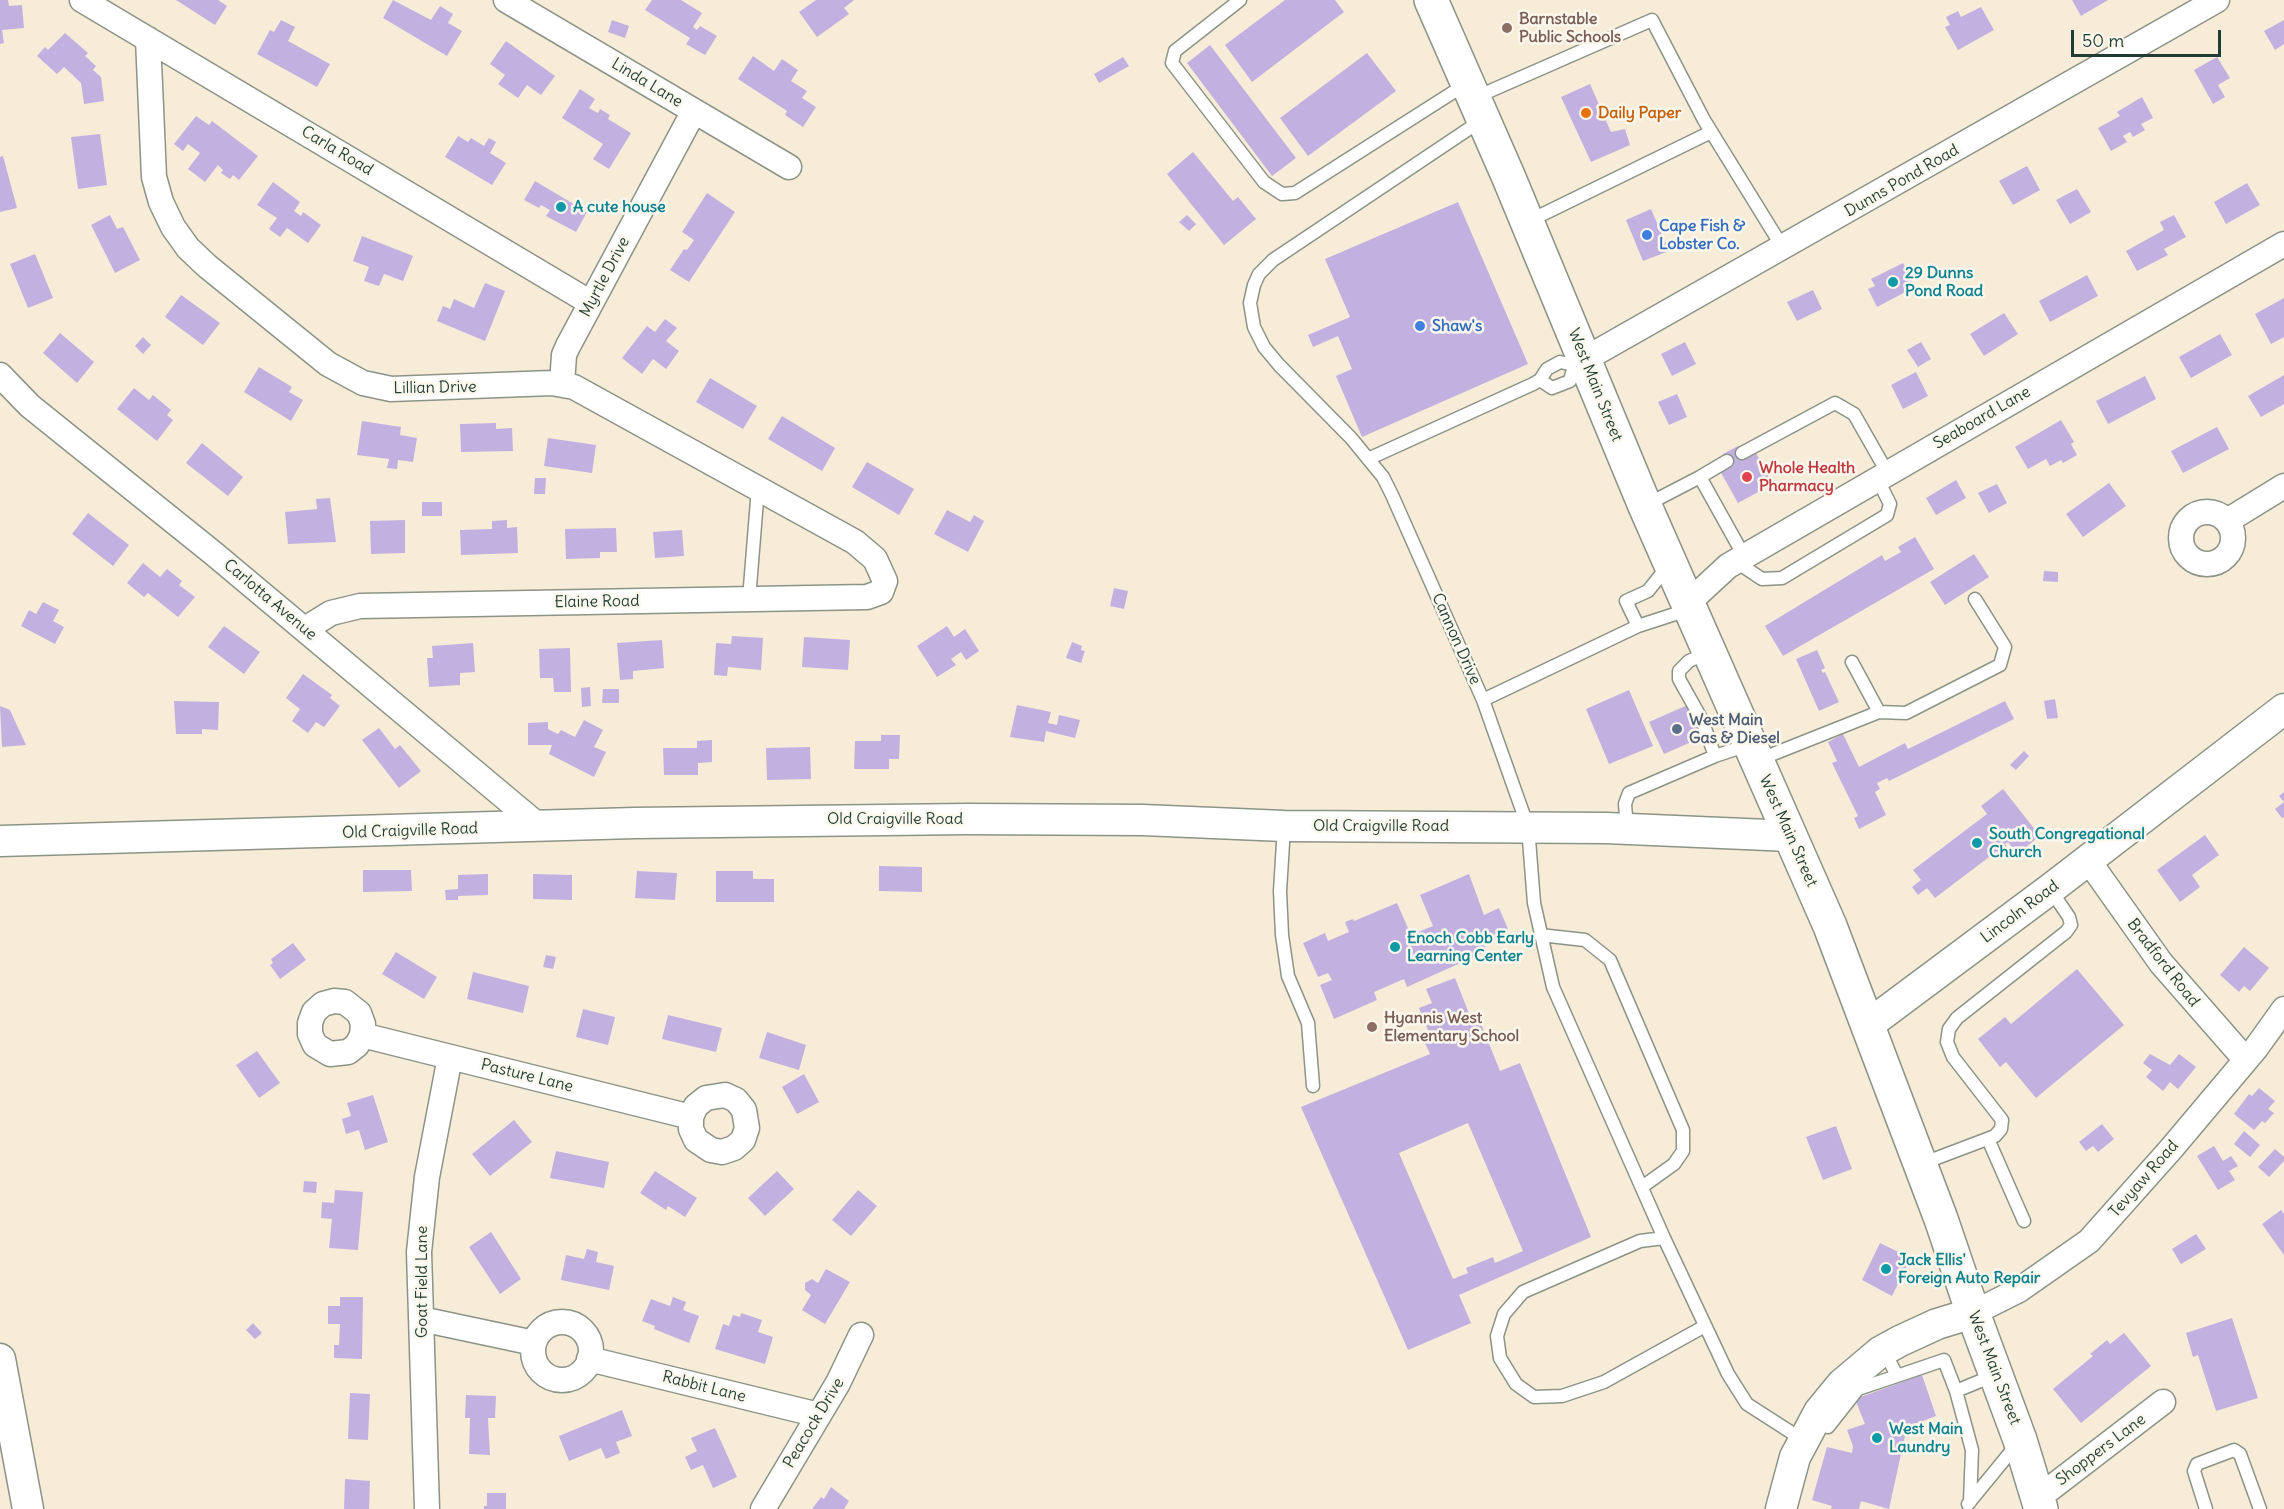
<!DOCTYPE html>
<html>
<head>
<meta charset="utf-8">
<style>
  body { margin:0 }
  #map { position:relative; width:2284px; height:1509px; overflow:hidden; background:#f7ecd8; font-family:Delius,sans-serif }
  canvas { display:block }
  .scale { position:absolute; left:2071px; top:30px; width:150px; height:27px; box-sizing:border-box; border:3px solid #1f3d34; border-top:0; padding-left:8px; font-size:18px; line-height:21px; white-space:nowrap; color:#1f3d34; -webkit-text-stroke:4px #fbf7ec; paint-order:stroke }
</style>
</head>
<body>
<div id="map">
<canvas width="2284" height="1509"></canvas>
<div class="scale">50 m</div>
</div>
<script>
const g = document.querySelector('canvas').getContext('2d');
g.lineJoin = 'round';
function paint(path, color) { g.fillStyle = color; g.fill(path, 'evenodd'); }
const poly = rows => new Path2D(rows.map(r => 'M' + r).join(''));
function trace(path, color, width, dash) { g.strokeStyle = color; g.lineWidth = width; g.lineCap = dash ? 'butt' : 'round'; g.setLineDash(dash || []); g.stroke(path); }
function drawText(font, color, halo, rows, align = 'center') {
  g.font = font + ' Delius,sans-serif'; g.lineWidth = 5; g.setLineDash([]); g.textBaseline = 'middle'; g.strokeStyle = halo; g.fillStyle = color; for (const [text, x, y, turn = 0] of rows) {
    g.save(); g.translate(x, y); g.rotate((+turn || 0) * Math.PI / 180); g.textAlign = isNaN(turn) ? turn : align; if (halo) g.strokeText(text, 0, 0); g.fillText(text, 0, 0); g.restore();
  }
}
const building = poly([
  [0,0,8,0,9,6,22,5,24,28,2,30,4,43,0,44],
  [176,0,218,0,227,6,215,25],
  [393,0,431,20,440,6,453,14,448,23,462,31,447,56,383,18],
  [652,0,681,0,702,13,693,27,697,30,700,26,717,36,705,55,686,44,690,38,645,10],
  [816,0,854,0,844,8,849,14,817,37,799,12],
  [1285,0,1335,0,1344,12,1252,82,1225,45],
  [2072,0,2108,0,2081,16],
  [1981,7,1994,30,1958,50,1945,27,1950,25,1946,17,1958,11,1961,17],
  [281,20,295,27,288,41,330,64,317,87,257,54,270,30,274,32],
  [612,20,629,26,625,38,608,32],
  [2284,20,2284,44,2275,50,2264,31],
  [65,33,88,53,85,56,96,66,93,70,101,77,104,101,84,104,81,83,64,67,57,74,37,56,45,47,48,50],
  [506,41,555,76,541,95,527,85,518,98,498,84,505,75,490,64],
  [1210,45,1296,158,1272,176,1187,63],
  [1367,53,1396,91,1308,156,1280,118],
  [753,56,774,71,782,59,798,70,791,81,807,91,802,98,816,107,803,127,785,115,787,111,738,79],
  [1123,57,1129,66,1099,83,1094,74],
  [2217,57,2230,78,2218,85,2225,97,2213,104,2194,70],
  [1590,84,1611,132,1625,129,1630,145,1591,162,1561,97],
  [580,89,595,99,589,108,598,113,600,109,610,115,608,119,631,133,609,169,593,159,603,144,562,118],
  [2142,97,2153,118,2141,124,2145,130,2133,137,2130,132,2123,136,2127,142,2111,151,2098,128,2120,116,2117,112],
  [196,116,209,125,212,121,258,156,239,180,233,175,230,179,221,173,223,170,218,165,205,182,188,169,200,153,188,144,183,151,174,144],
  [100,134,107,185,78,189,71,137],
  [458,136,468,142,471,138,484,146,489,138,496,142,490,153,506,163,492,185,445,157],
  [1193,152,1233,201,1238,197,1256,219,1224,245,1167,174],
  [3,156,17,208,0,212,0,157],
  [2027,166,2040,190,2013,205,1999,181],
  [535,181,587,212,576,232,546,216,550,210,541,205,539,208,524,200],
  [273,182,300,202,294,211,301,216,303,212,321,225,308,243,287,228,280,237,269,229,277,218,257,205],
  [2247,183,2260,205,2226,224,2214,202],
  [2077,189,2091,212,2070,224,2056,200],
  [707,193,735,212,689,282,670,270,684,249,687,250,694,240,682,232],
  [1458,202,1528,364,1362,437,1336,376,1352,369,1338,336,1313,347,1308,335,1350,317,1325,259],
  [1651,209,1669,251,1643,261,1626,220],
  [110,215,117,229,123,227,140,260,115,273,91,225],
  [1187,215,1196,224,1189,231,1179,222],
  [2174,215,2186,237,2164,249,2168,255,2137,271,2126,251,2164,230,2160,222],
  [362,236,413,256,403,281,384,274,379,286,364,281,369,267,353,261],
  [35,254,53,298,28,308,10,264],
  [1903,263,1915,287,1877,307,1868,289,1875,286,1871,279],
  [2087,275,2098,296,2050,322,2039,301],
  [485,283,505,291,485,341,437,321,443,306,450,309,454,299,474,308],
  [1813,290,1822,309,1797,321,1787,302],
  [181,295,220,323,203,345,165,317],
  [2284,298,2284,337,2271,344,2255,314],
  [2004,313,2018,334,1984,356,1970,334],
  [665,319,677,328,666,341,679,351,666,369,653,359,642,374,622,358,647,326,655,332],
  [60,333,94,362,77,383,43,353],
  [2220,334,2232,355,2191,378,2179,357],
  [143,337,151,345,143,354,135,346],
  [1685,342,1696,364,1672,376,1661,354],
  [1921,342,1931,359,1918,367,1907,350],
  [259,367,292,387,289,392,303,400,291,421,244,392],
  [1916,372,1928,396,1903,409,1891,385],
  [2284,375,2284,404,2261,417,2248,396],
  [2145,376,2156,399,2108,424,2096,401],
  [710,378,757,406,743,429,696,402],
  [134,388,149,400,153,395,171,410,167,415,173,420,157,441,117,409],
  [1677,394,1687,417,1669,425,1658,402],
  [782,416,835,448,822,471,768,439],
  [2061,420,2074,442,2071,444,2077,455,2063,463,2061,460,2050,466,2046,459,2028,469,2015,447],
  [362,421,401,427,400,435,417,438,413,462,398,460,397,469,387,468,389,459,357,455],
  [496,423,496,429,512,428,513,451,461,452,460,424],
  [2217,427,2229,449,2183,473,2171,451],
  [548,438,596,445,592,473,544,466],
  [202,443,243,477,228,496,186,463],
  [1738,446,1744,457,1755,451,1773,484,1738,503,1720,471,1730,466,1723,454],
  [867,462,914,489,899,515,852,487],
  [535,478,546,478,545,494,534,494],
  [1956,480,1966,498,1936,515,1926,498],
  [2109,483,2126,506,2083,537,2066,514],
  [1997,484,2007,503,1989,513,1978,493],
  [330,498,336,542,288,544,285,512,317,509,316,499],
  [422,502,442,502,442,516,422,516],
  [947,510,970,522,974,515,984,521,968,552,934,534],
  [88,513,129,545,113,566,72,534],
  [405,520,405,553,371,554,370,521],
  [507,520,507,528,517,527,518,553,461,555,460,530,492,529,492,521],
  [616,528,617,552,600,552,600,558,566,559,565,529],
  [682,530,684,556,655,558,653,532],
  [1915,537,1934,569,1783,656,1765,626,1882,555,1885,561,1901,552,1898,547],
  [1974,554,1989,577,1945,605,1930,582],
  [143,563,160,577,167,569,182,581,179,585,195,597,178,617,148,593,144,597,127,583],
  [2044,571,2058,572,2058,582,2043,581],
  [1114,588,1128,591,1124,609,1110,606],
  [43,602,59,610,53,621,64,627,55,644,21,626,29,610,36,614],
  [224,626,260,652,244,674,208,647],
  [947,626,954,637,965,629,979,651,966,660,961,652,951,659,956,665,937,677,917,646],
  [732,636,763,638,761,670,728,667,727,676,714,675,716,643,731,644],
  [804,637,850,640,848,670,802,667],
  [662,640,664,668,633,671,633,679,620,680,617,643],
  [1072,642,1082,646,1081,650,1085,651,1081,663,1066,658],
  [473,643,475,672,460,673,460,685,429,687,427,658,433,658,432,646],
  [570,648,571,692,554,692,553,678,540,678,539,649],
  [1817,650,1825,668,1821,670,1823,673,1825,672,1839,702,1819,711,1796,659],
  [303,674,332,695,330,698,340,706,324,727,316,722,308,733,292,721,300,709,286,698],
  [590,687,591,706,582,707,581,688],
  [603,689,619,689,619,703,602,703],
  [1629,690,1653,746,1609,764,1586,709],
  [2055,699,2058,718,2047,719,2044,701],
  [174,701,219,702,218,730,202,729,202,734,176,734],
  [2005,701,2014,719,1889,781,1887,778,1877,783,1880,789,1875,792,1886,815,1859,829,1854,818,1858,816,1832,763,1837,761,1828,742,1843,734,1859,767,1905,743,1908,749],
  [1690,704,1705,736,1664,754,1649,722],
  [1017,705,1051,712,1048,723,1057,725,1059,715,1080,720,1075,738,1046,731,1044,742,1010,737],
  [0,706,10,710,26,745,2,747],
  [584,720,603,730,594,747,606,752,594,777,549,754,552,745,528,745,528,723,548,722,548,729,558,734,561,730,575,737],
  [379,728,395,749,400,745,421,771,399,788,362,740],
  [881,735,900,735,899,759,889,759,889,769,854,769,855,741,881,741],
  [712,740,712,762,698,763,698,775,664,775,663,748,697,748,697,741],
  [810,747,811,779,767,780,766,748],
  [2024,751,2029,756,2016,770,2010,765],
  [2003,789,2040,836,2017,854,2008,842,2005,844,2009,850,2001,856,1997,851,1935,898,1927,888,1918,895,1912,887,1921,880,1913,870,1987,814,1981,806],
  [2284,792,2284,817,2282,818,2275,809,2284,802,2279,796],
  [2205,835,2219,855,2192,875,2200,887,2180,902,2157,870],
  [879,866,922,867,922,892,879,891],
  [363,870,411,870,412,891,363,892],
  [637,871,677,873,675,900,635,898],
  [716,871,753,871,753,879,774,879,774,902,716,902],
  [488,874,488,895,458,896,458,900,446,900,445,890,458,889,458,875],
  [533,874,572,875,572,900,533,899],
  [1469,874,1484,915,1499,908,1508,929,1482,940,1487,951,1407,987,1404,979,1374,992,1377,1000,1334,1019,1320,985,1332,980,1328,973,1318,977,1303,943,1325,933,1328,941,1349,932,1345,922,1353,919,1354,921,1397,903,1411,935,1433,926,1420,895],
  [293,943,306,960,280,979,270,965,273,963,271,959],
  [2244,947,2269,968,2250,991,2244,986,2239,992,2220,975],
  [396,952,437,977,424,999,382,974],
  [546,955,556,957,553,969,543,967],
  [2077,969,2124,1025,2036,1098,2006,1062,2000,1067,1978,1039,2005,1017,2011,1024],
  [473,972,529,986,523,1013,467,999],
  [1455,978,1470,1016,1477,1014,1500,1071,1520,1063,1591,1237,1459,1295,1471,1323,1408,1350,1301,1107,1430,1054,1425,1043,1432,1040,1419,1008,1432,1003,1426,989],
  [1468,1123,1523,1251,1495,1263,1493,1257,1466,1268,1468,1273,1453,1279,1399,1153],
  [583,1009,615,1017,608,1045,576,1037],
  [668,1015,722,1028,716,1052,662,1039],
  [767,1032,806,1045,799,1070,759,1058],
  [257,1051,280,1083,259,1098,236,1065],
  [2150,1054,2170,1065,2179,1054,2196,1067,2178,1089,2170,1082,2163,1091,2146,1077,2152,1070,2143,1063],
  [804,1074,819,1102,797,1114,782,1087],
  [2259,1088,2275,1101,2268,1109,2274,1113,2265,1123,2262,1121,2254,1130,2234,1114,2249,1094,2252,1096],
  [373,1095,388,1142,365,1150,359,1130,346,1134,342,1119,351,1116,347,1103],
  [514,1120,532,1142,490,1176,472,1154],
  [2102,1124,2114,1139,2098,1152,2093,1146,2086,1151,2079,1142],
  [1836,1126,1852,1169,1823,1180,1806,1137],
  [2244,1131,2260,1145,2250,1157,2234,1144],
  [2214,1146,2223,1161,2231,1156,2238,1166,2229,1171,2235,1180,2218,1190,2197,1156],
  [2275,1149,2284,1157,2284,1161,2269,1177,2258,1167],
  [556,1151,609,1162,604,1188,550,1178],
  [655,1171,697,1198,685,1217,668,1206,666,1210,640,1193],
  [777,1171,794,1189,765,1216,748,1198],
  [304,1181,317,1182,316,1193,303,1192],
  [335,1190,363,1192,358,1250,329,1248,332,1219,321,1218,322,1202,334,1203],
  [858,1190,877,1206,851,1236,832,1220],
  [2281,1210,2284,1214,2284,1255,2262,1224],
  [491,1232,521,1279,500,1294,469,1247],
  [2196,1234,2206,1249,2181,1264,2172,1249],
  [1880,1243,1911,1258,1892,1296,1862,1280],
  [587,1249,598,1252,596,1262,614,1266,609,1290,561,1280,566,1255,584,1259],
  [826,1269,850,1282,825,1324,802,1310,811,1295,805,1290,805,1283,812,1279,818,1283],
  [340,1297,363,1297,362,1359,334,1358,334,1345,339,1345,340,1324,328,1324,328,1306,340,1306],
  [673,1297,686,1302,683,1310,699,1316,689,1343,654,1329,655,1326,642,1321,651,1299,670,1306],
  [741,1313,762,1320,758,1332,773,1337,765,1364,715,1349,723,1324,729,1326,733,1315,740,1317],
  [2232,1318,2258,1398,2216,1411,2198,1355,2193,1357,2186,1333],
  [253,1323,262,1333,255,1339,246,1330],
  [2124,1333,2151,1366,2081,1423,2053,1389,2093,1356,2090,1354,2107,1340,2110,1344],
  [1922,1375,1936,1416,1907,1427,1889,1509,1861,1501,1859,1509,1831,1509,1832,1506,1812,1500,1827,1447,1852,1453,1853,1446,1847,1430,1865,1424,1855,1399],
  [350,1393,370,1394,368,1440,348,1439],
  [466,1395,496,1396,495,1418,488,1418,490,1455,469,1454,470,1418,465,1418],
  [622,1410,632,1436,616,1442,620,1453,606,1459,601,1448,569,1461,559,1436],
  [715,1428,737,1477,713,1488,703,1465,691,1470,685,1457,697,1451,691,1438],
  [345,1479,370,1481,369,1509,344,1509],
  [831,1487,849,1501,844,1509,812,1509,821,1497,824,1499],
  [487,1493,506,1493,506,1509,484,1509,484,1506,487,1506]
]);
const service = poly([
  [1240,0,1175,51,1172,63,1264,182,1282,194,1295,193,1466,84],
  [1474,98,1652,20,1704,120,1783,248],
  [1482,120,1273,260,1259,274,1254,285,1250,303,1254,327,1264,347,1279,365,1351,438,1383,477,1392,495,1483,700,1528,827,1534,903,1553,987,1664,1238,1728,1374,1747,1404,1803,1440],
  [1529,221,1711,132],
  [1540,380,1552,388,1570,381,1574,365,1579,362],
  [1742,453,1835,403,1854,414,1887,472],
  [1368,459,1533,384,1540,380,1547,369,1560,362,1574,365],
  [1727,461,1700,477,1744,556],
  [1646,505,1700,477],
  [1735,561,1762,579,1782,578,1887,515,1890,504,1877,478],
  [749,599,758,488],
  [1638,626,1626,601,1648,591,1667,567],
  [1852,662,1879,712],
  [1483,700,1638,626,1675,614,1687,603],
  [1715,756,1748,745],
  [1758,760,1879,712,1906,713,2000,665,2005,647,1975,599],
  [1284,827,1280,891,1282,935,1288,976,1308,1023,1313,1086],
  [1627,828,1625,804,1629,793,1715,756,1702,720,1679,679,1679,671,1689,661,1709,652],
  [1540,935,1585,940,1610,960,1683,1130,1683,1151,1674,1164,1642,1187],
  [1988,1139,2024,1221],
  [1921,1164,1995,1136,2001,1129,2002,1120,1953,1057,1947,1042,1949,1029,1957,1018,2066,932,2071,925,2069,917,2050,889],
  [1664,1238,1640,1241,1523,1292,1504,1314,1497,1336,1500,1358,1516,1384,1534,1397,1562,1396,1604,1382,1705,1326],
  [1884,1350,1897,1376,1944,1360,1956,1391],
  [1828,1427,1858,1389,1897,1376],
  [1970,1502,1972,1450,1956,1391,1995,1375],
  [1968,1504,2018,1443],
  [2206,1509,2194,1471,2197,1464,2234,1450,2240,1454,2260,1509]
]);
const minor = poly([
  [82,0,591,303],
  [506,0,789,167],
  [148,39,154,177,161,202,173,227,188,248,207,266,328,364,363,383,391,389,552,383,574,387,855,542,875,559,885,581,881,592,867,597,360,606,331,613,305,629],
  [1585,359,2217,0],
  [0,375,30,406,213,553,539,826],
  [562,384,564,355,568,346,694,111],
  '2181 538a26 26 0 1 1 52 0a26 26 0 1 1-52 0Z',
  [2227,521,2284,486],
  [1688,603,1728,566,2284,244],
  [2088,860,2161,963,2245,1059],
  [362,1035,363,1024,359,1013,345,1002,334,1001,323,1004,314,1012,310,1023,310,1034,315,1045,330,1054,348,1052,357,1045,362,1035,691,1117,691,1129,696,1140,711,1150,722,1152,734,1148,743,1140,747,1128,744,1110,736,1100,725,1095,706,1098,696,1106,691,1117],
  [1973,1313,2019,1290,2089,1241,2171,1149,2256,1048,2284,1009],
  [421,1319,534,1343],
  '533 1351a29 29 0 1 1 58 0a29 29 0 1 1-58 0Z',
  [589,1359,819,1415],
  [2038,1498,2163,1402],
  [427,1509,419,1252,427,1177,450,1057],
  [763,1509,838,1383,861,1335]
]);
const tertiary = poly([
  [0,841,635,823,968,819,1143,820,1284,826,1606,828,1791,836],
  [1868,1025,2053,887,2284,709],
  [0,1359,28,1509],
  [1781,1509,1795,1457,1819,1412,1842,1384,1880,1352,1900,1341,1937,1324,1973,1313]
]);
const secondary = poly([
  [1431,0,1509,178,1645,506,1830,926,1941,1219,1973,1313,2020,1440,2041,1509]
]);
const markers = [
  [1507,28,6,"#8d6e63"],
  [1586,113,6,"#e8710a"],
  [561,207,6,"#0f9aa8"],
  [1647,235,6,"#3f7fe0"],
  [1893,282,6,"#0f9aa8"],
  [1420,326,6,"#3f7fe0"],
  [1747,477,6,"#e0444e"],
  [1677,729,6,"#5c6f8a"],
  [1977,843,6,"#0f9aa8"],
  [1395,947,6,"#0f9aa8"],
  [1372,1027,6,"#8d6e63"],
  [1886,1269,6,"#0f9aa8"],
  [1877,1438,6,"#0f9aa8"]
];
const educationNames = [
  ["Barnstable",1519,19],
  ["Public Schools",1519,37],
  ["Hyannis West",1384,1018],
  ["Elementary School",1384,1036]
];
const streetNames = [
  ["Linda Lane",647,83,31],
  ["Carla Road",337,151,31],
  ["Dunns Pond Road",1902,181,-30],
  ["Myrtle Drive",605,277,-62],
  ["West Main Street",1595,385,68],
  ["Lillian Drive",435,388,-1],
  ["Seaboard Lane",1982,418,-30],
  ["Carlotta Avenue",270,600,40],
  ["Elaine Road",597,602,-1],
  ["Cannon Drive",1456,639,66],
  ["Old Craigville Road",895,819],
  ["Old Craigville Road",1381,826],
  ["Old Craigville Road",410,831,-2],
  ["West Main Street",1788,831,66],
  ["Lincoln Road",2020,912,-37],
  ["Bradford Road",2163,963,52],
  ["Pasture Lane",527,1076,14],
  ["Tevyaw Road",2144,1179,-49],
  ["Goat Field Lane",422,1282,-90],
  ["West Main Street",1994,1368,69],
  ["Rabbit Lane",704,1387,14],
  ["Peacock Drive",814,1423,-59],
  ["Shoppers Lane",2101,1450,-37]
];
const foodNames = [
  ["Daily Paper",1598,113]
];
const cultureNames = [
  ["A cute house",573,207],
  ["29 Dunns",1905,273],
  ["Pond Road",1905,291],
  ["South Congregational",1989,834],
  ["Church",1989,852],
  ["Enoch Cobb Early",1407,938],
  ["Learning Center",1407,956],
  ["Jack Ellis'",1898,1260],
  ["Foreign Auto Repair",1898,1278],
  ["West Main",1889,1429],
  ["Laundry",1889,1447]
];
const shopNames = [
  ["Cape Fish &",1659,226],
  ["Lobster Co.",1659,244],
  ["Shaw's",1432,326]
];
const healthNames = [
  ["Whole Health",1759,468],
  ["Pharmacy",1759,486]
];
const serviceNames = [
  ["West Main",1689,720],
  ["Gas & Diesel",1689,738]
];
paint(building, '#c2b1e0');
trace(service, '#8b9486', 15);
trace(minor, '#8b9486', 27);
trace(tertiary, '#8b9486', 33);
trace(secondary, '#8b9486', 36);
trace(service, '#fff', 12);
trace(minor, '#fff', 24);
trace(tertiary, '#fff', 30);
trace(secondary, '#fff', 33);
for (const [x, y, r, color] of markers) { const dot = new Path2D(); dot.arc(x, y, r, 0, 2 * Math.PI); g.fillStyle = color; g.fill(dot); trace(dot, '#fbf7ec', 2); }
drawText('bold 16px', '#785e54', '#fbf7ec', educationNames, 'left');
drawText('16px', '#1f3d34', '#fbf7ec', streetNames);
drawText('bold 16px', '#c56008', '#fbf7ec', foodNames, 'left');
drawText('bold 16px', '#0d838f', '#fbf7ec', cultureNames, 'left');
drawText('bold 16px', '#366cbe', '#fbf7ec', shopNames, 'left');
drawText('bold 16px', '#be3a42', '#fbf7ec', healthNames, 'left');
drawText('bold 16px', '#4e5e75', '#fbf7ec', serviceNames, 'left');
</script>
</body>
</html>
